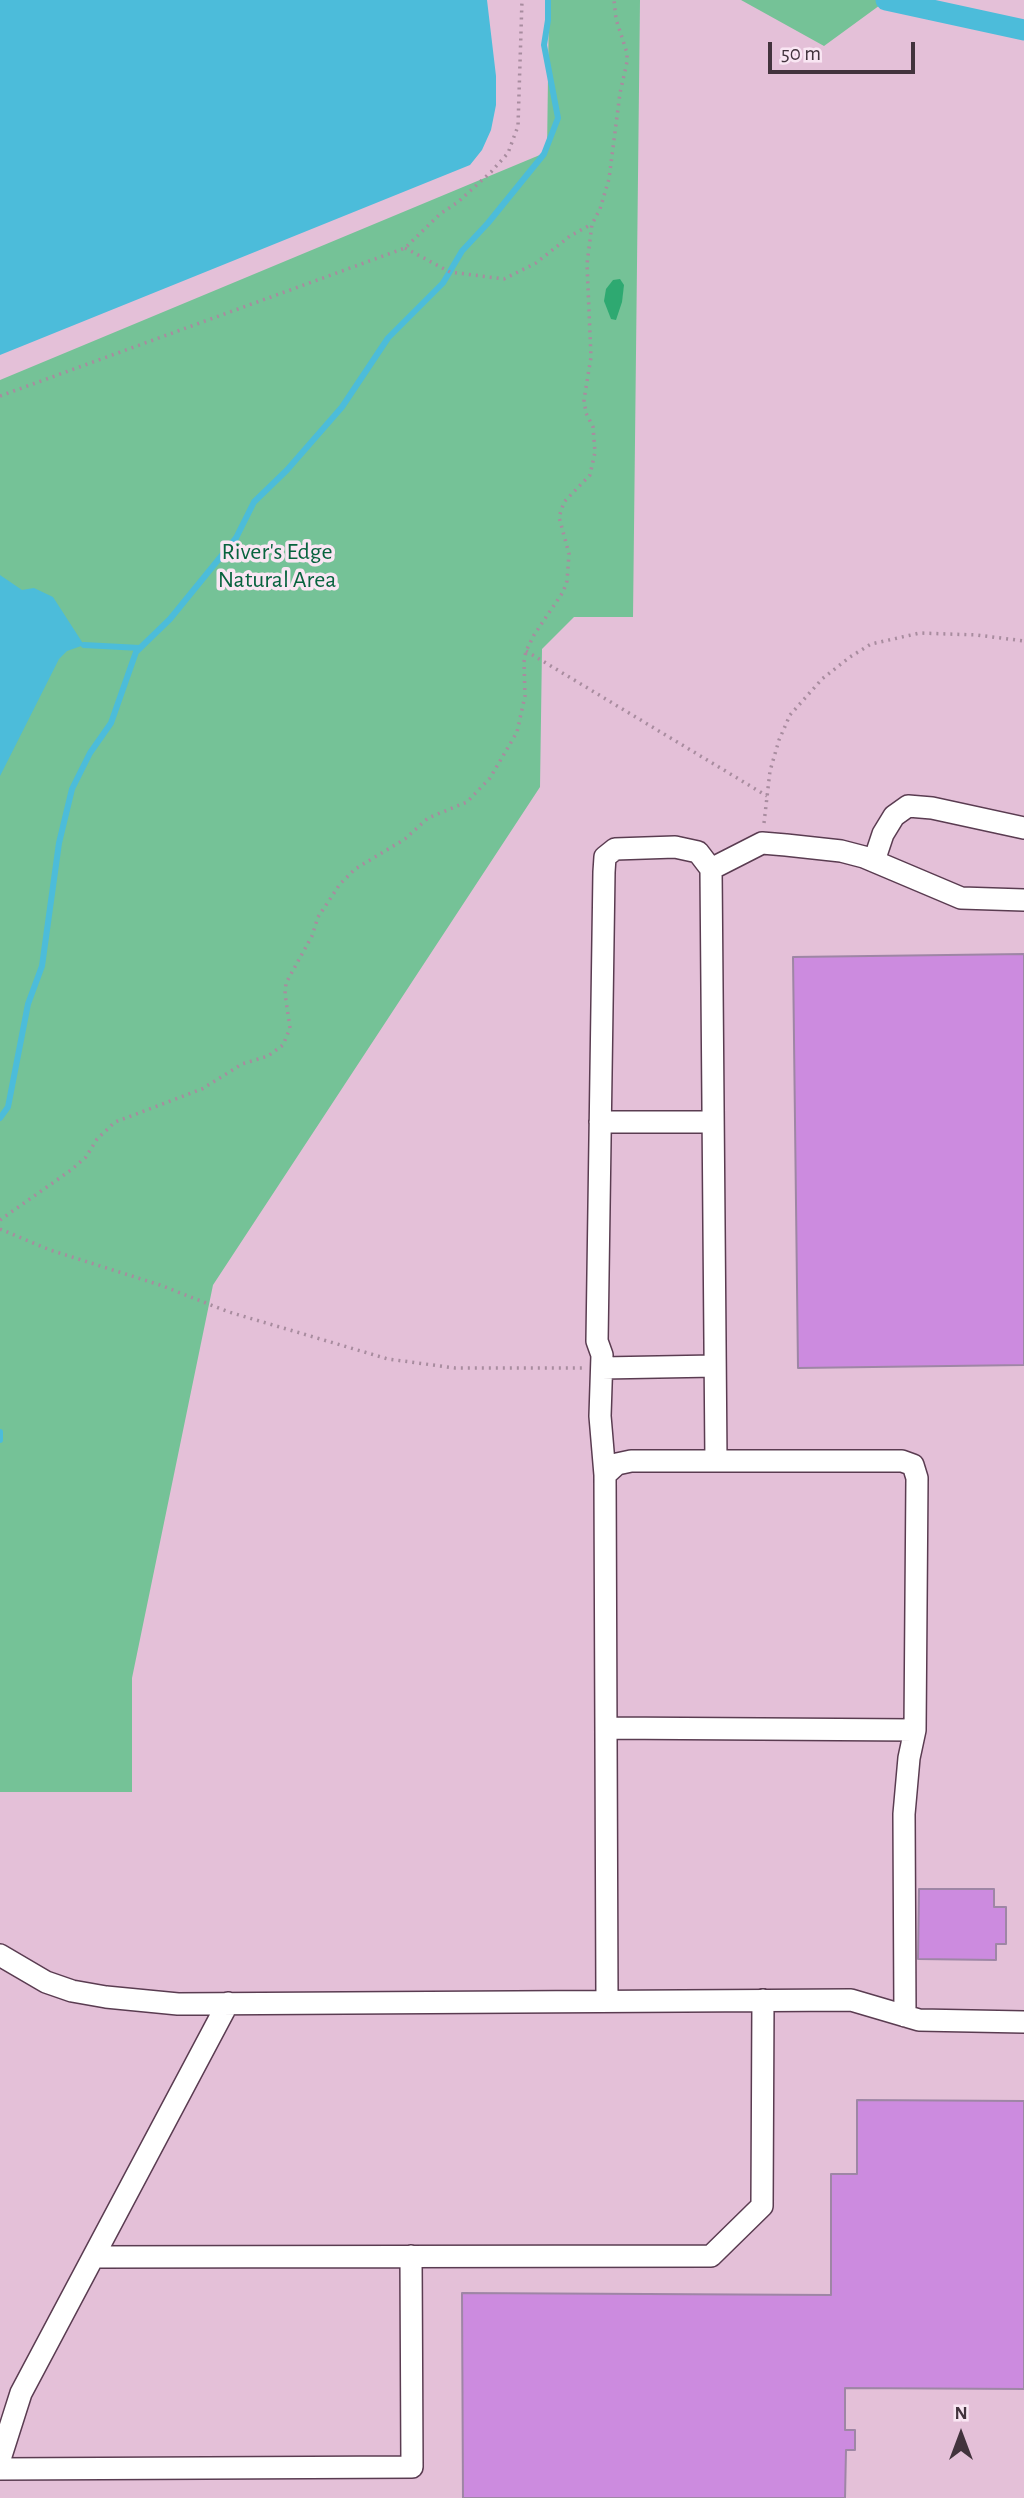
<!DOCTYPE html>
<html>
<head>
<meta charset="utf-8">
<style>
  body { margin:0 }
  #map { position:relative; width:1024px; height:2498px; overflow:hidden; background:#e4c0d8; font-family:"Alegreya Sans",sans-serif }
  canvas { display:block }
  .north { position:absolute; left:926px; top:2400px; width:70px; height:70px; -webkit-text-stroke:5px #f9e6f3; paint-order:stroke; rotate:0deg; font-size:19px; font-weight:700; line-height:28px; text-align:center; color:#42333d }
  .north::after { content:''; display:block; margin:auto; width:24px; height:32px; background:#42333d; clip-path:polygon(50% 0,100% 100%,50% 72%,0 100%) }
  .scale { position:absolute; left:768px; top:42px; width:147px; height:32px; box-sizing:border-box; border:4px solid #42333d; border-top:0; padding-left:9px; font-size:21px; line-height:24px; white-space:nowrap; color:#42333d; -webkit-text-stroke:5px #f9e6f3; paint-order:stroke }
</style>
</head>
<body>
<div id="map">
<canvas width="1024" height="2498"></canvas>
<div class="north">N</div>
<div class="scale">50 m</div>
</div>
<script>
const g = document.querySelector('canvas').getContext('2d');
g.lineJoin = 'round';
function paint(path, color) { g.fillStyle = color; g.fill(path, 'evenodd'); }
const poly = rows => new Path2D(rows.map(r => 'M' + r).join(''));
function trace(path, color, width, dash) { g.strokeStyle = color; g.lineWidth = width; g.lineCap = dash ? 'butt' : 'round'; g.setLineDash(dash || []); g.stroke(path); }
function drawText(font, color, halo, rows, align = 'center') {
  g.font = font + ' "Alegreya Sans",sans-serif'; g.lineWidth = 7; g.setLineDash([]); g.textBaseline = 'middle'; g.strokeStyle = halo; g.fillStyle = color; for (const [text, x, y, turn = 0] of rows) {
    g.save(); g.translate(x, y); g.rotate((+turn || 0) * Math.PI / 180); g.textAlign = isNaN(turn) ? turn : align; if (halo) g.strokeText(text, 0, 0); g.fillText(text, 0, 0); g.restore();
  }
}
const green = poly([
  [549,0,640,0,633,617,574,617,542,649,540,787,213,1285,132,1678,132,1792,0,1792,0,380,547,152],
  [741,0,887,0,824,46]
]);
const forest = poly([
  [620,279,624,285,622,302,616,320,611,319,604,301,606,289,613,280]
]);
const water = poly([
  [0,0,487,0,496,76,496,105,491,130,482,150,470,165,0,355],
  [0,575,22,590,34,588,53,597,84,645,67,651,59,659,0,776]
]);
const stream = poly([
  [84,645,140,648],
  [0,1118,8,1107,28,1004,42,966,59,843,72,789,90,753,111,723,136,652,170,619,236,538,254,502,287,470,342,407,388,338,443,283,462,251,488,223,544,154,558,118,544,45,548,20,548,0],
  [0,1432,0,1440]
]);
const canal = poly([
  [886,0,1024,30]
]);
const building = poly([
  [1024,954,1024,1365,798,1368,793,957,1024,954],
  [919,1889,994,1889,994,1907,1006,1907,1006,1944,996,1944,996,1960,918,1959,919,1889],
  [857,2100,1024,2101,1024,2389,845,2388,845,2430,855,2430,855,2450,846,2450,845,2498,463,2498,462,2293,831,2295,831,2174,857,2174,857,2100]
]);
const path = poly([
  [405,248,450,272,504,279,536,263,570,236,592,224],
  [0,396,405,248,440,214,458,202,491,172,508,153,518,126,522,0],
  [526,651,767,796],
  [764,823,770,771,779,740,790,715,822,679,850,657,871,644,920,633,977,635,1024,641],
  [0,1220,71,1170,86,1157,97,1139,115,1122,202,1089,242,1064,268,1056,283,1045,290,1028,285,994,286,983,312,936,318,917,340,884,355,869,405,839,428,818,467,802,490,778,517,732,525,696,524,662,526,651,534,635,563,592,567,581,569,554,559,517,564,502,590,475,595,452,593,427,586,413,584,400,591,357,587,264,592,224,600,209,609,179,620,93,627,62,627,53,616,19,614,0],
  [0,1229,50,1250,160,1285,229,1312,388,1359,455,1368,582,1368]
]);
const minor = poly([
  [874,861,883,834,894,816,908,806,932,808,1024,828],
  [711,869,762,843,786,845,841,851,864,857,961,898,1024,900],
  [600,1122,713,1122],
  [602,1368,715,1366],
  [605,1475,600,1416,602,1355,597,1341,604,872,605,857,615,849,675,847,698,852,711,869,716,1461],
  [606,1728,915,1730],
  [0,1955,46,1982,72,1991,106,1997,178,2004,851,2000,919,2020,1024,2022],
  [607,2001,605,1475,617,1464,631,1461,902,1461,913,1465,917,1478,915,1730,909,1758,904,1814,905,2016],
  [94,2257,711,2256,762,2206,763,2000],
  [0,2459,21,2393,228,2003],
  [0,2469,412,2467,411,2256]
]);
const parkNames = [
  ["River's Edge",277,552],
  ["Natural Area",277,580]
];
paint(green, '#75c297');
paint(forest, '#2ea971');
paint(water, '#4cbcda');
trace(stream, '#4cbcda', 6);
trace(canal, '#4cbcda', 21);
paint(building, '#cc8bdf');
trace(building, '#9e86a5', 2);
trace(minor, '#5a3c51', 24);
trace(path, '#a88c9f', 3.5, [2, 5]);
trace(minor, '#fff', 21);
drawText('24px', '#07633e', '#f9e6f3', parkNames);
</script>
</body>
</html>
